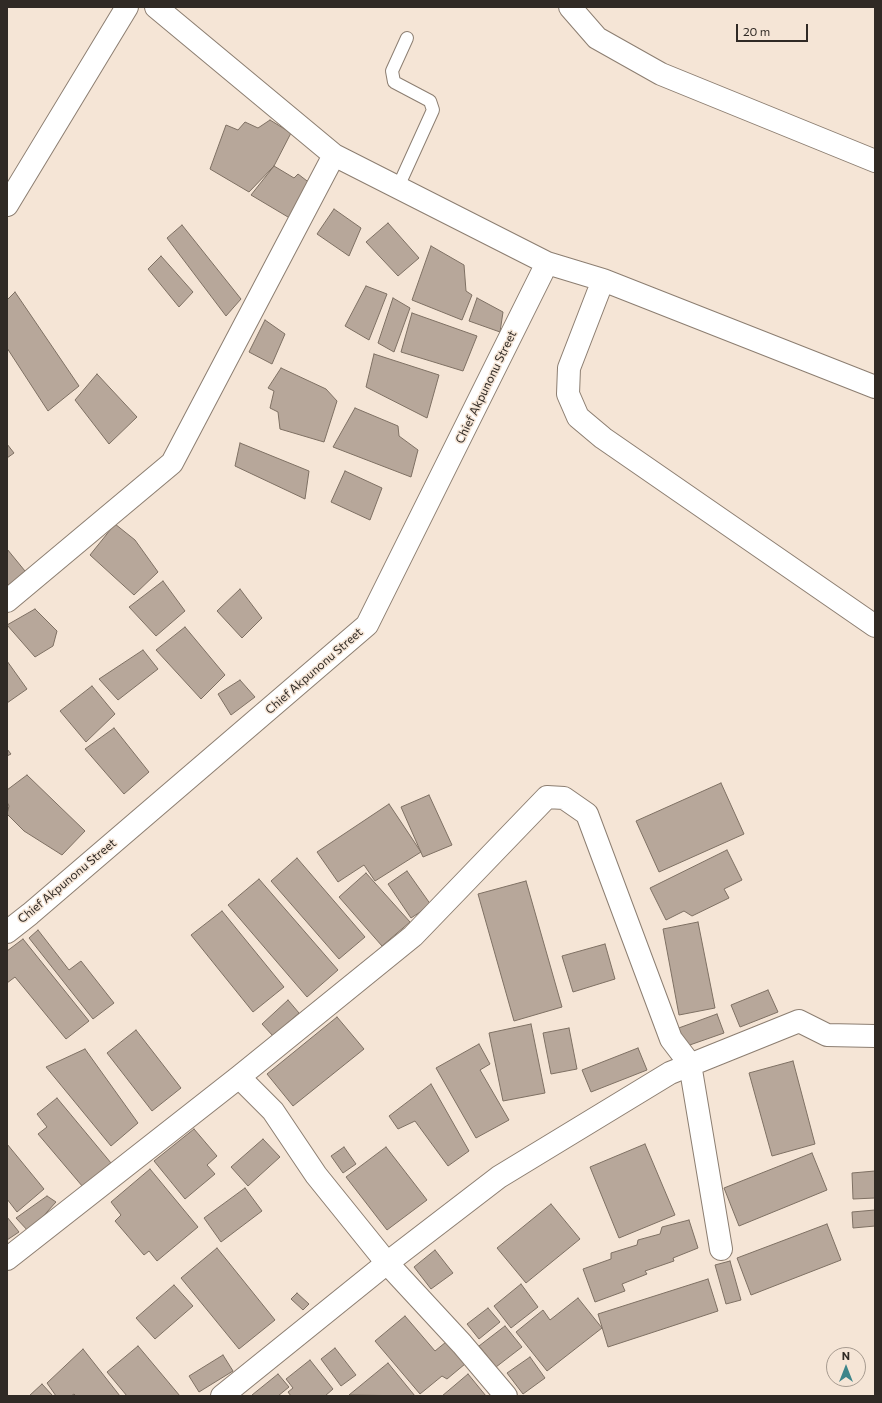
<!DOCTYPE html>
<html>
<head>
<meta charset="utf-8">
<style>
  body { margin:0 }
  #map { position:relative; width:882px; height:1403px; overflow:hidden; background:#f5e5d6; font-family:Commissioner,sans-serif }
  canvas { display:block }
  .frame { position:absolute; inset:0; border:8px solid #302a25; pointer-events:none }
  .north { position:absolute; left:826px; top:1347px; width:40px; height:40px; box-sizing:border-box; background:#f5e5d6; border:1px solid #a69a8f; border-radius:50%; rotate:0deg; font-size:11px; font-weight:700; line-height:16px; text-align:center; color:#302a25 }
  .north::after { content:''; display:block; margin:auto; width:14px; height:18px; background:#3d858a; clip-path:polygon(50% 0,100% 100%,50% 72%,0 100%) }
  .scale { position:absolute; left:736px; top:24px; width:72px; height:18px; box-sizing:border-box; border:2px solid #302a25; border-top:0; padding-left:5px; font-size:12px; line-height:14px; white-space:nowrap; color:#302a25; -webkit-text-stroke:3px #f5e5d6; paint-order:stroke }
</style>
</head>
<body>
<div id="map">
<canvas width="882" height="1403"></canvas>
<div class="frame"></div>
<div class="north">N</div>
<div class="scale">20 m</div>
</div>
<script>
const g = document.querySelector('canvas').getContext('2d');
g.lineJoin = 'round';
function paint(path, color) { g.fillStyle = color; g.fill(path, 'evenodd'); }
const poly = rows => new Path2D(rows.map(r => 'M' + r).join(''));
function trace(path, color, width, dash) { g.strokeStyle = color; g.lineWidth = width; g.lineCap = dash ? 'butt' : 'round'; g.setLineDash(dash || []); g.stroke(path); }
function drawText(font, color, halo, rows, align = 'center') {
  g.font = font + ' Commissioner,sans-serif'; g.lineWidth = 3; g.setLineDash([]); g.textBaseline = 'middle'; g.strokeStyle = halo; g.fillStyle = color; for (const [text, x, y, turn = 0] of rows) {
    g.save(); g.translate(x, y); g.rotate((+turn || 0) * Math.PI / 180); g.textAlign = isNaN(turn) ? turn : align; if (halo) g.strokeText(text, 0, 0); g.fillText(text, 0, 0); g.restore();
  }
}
const building = poly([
  [270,120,291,133,274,166,249,192,210,169,226,125,238,130,245,122,258,128,270,120],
  [274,166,294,178,298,174,311,184,293,220,251,195,274,166],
  [334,209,361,228,349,256,317,234,334,209],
  [388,223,419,258,398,276,366,242,388,223],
  [182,225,241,299,226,316,167,238,182,225],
  [431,246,464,265,466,291,472,295,462,320,412,300,431,246],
  [161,256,193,292,179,307,148,269,161,256],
  [366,286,387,294,369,340,345,326,366,286],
  [15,292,79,386,48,411,7,348,7,300,15,292],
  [393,298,410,308,394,352,378,343,393,298],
  [477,298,503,312,500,332,469,321,477,298],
  [412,313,477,336,463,371,401,352,412,313],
  [265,320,285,334,272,364,249,352,265,320],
  [374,354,439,375,427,418,366,387,374,354],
  [281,368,326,389,337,401,324,442,280,429,278,412,270,408,274,391,268,388,281,368],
  [97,374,137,417,109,444,75,400,97,374],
  [355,408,398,426,399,436,418,450,411,477,333,447,355,408],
  [240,443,309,471,305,499,235,466,240,443],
  [7,444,14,453,7,458,7,444],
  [345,471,382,488,370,520,331,502,345,471],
  [115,524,135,540,158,572,134,595,90,555,115,524],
  [7,549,25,571,7,590,7,549],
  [163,581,185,611,156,636,129,607,163,581],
  [240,589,262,618,242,638,217,611,240,589],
  [35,609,57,631,53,646,35,657,7,625,35,609],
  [185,627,225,675,201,699,156,650,185,627],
  [143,650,158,669,118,700,99,679,143,650],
  [7,661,27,689,7,703,7,661],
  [240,680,255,697,231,715,218,694,240,680],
  [92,686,115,714,86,742,60,711,92,686],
  [114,728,149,772,124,794,85,749,114,728],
  [7,749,11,754,7,756,7,749],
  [27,775,85,831,62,855,24,831,7,814,9,806,7,802,7,790,27,775],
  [721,783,744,834,659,872,636,821,721,783],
  [429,795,452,845,423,857,401,807,429,795],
  [389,804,421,852,375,881,364,865,338,882,317,852,389,804],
  [727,850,742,880,724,889,729,898,692,916,684,911,666,920,650,888,727,850],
  [297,858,365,937,339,959,271,881,297,858],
  [407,871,431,905,411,918,388,884,407,871],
  [366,873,410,922,382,946,339,897,366,873],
  [259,879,338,970,307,997,228,905,259,879],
  [526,881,562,1007,514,1021,478,894,526,881],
  [222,911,284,987,253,1012,191,935,222,911],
  [698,922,715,1008,679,1015,663,929,698,922],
  [38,930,69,970,81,961,114,1003,93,1019,29,938,38,930],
  [23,939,89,1021,66,1039,15,977,7,983,7,951,23,939],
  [605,944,615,979,573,992,562,956,605,944],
  [768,990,778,1012,740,1027,731,1005,768,990],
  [288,1000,299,1013,273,1036,262,1024,288,1000],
  [717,1014,724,1033,684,1047,676,1029,717,1014],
  [337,1017,364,1049,293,1106,267,1074,337,1017],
  [531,1024,545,1093,503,1101,489,1033,531,1024],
  [569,1028,577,1069,551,1074,543,1033,569,1028],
  [136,1030,181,1088,152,1111,107,1053,136,1030],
  [479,1044,490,1064,480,1070,509,1120,476,1138,436,1068,479,1044],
  [638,1048,647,1070,591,1092,582,1070,638,1048],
  [85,1049,138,1123,111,1146,46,1067,85,1049],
  [793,1061,815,1144,772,1156,749,1073,793,1061],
  [431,1084,469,1151,448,1166,415,1121,398,1129,389,1116,431,1084],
  [57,1098,111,1163,83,1187,38,1134,47,1127,37,1114,57,1098],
  [194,1129,217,1156,207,1165,215,1174,185,1199,154,1161,194,1129],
  [263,1139,280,1157,248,1186,231,1167,263,1139],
  [7,1144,44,1189,17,1212,7,1199,7,1144],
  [645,1144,675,1215,619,1238,590,1167,645,1144],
  [344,1147,356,1164,343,1173,331,1156,344,1147],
  [386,1147,427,1200,387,1230,346,1177,386,1147],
  [812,1153,827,1190,739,1226,724,1188,812,1153],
  [150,1169,198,1227,157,1261,149,1251,144,1255,115,1221,121,1215,111,1202,150,1169],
  [875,1171,875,1198,853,1199,852,1173,875,1171],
  [245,1188,262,1211,221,1242,204,1218,245,1188],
  [47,1196,56,1202,29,1232,16,1218,47,1196],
  [551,1204,580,1239,526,1283,497,1248,551,1204],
  [875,1210,875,1226,853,1228,852,1212,875,1210],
  [7,1217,19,1232,7,1240,7,1217],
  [689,1220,698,1248,673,1258,674,1261,645,1271,647,1274,622,1284,625,1291,595,1302,583,1269,611,1259,611,1253,637,1245,638,1240,660,1234,662,1227,689,1220],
  [827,1224,841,1260,751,1295,737,1258,827,1224],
  [217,1248,275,1320,239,1349,181,1278,217,1248],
  [435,1250,453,1273,431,1289,414,1267,435,1250],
  [730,1261,741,1300,726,1304,715,1265,730,1261],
  [708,1279,718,1311,608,1347,598,1314,708,1279],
  [521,1284,538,1307,511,1328,494,1306,521,1284],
  [174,1285,193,1306,155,1339,136,1318,174,1285],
  [297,1293,309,1304,303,1310,291,1299,297,1293],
  [578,1298,602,1328,547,1371,516,1332,543,1310,550,1320,578,1298],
  [488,1308,500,1322,479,1339,467,1324,488,1308],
  [405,1316,435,1351,446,1342,465,1364,447,1379,442,1376,420,1394,375,1341,405,1316],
  [505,1326,522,1347,496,1367,479,1346,505,1326],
  [138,1346,180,1396,127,1396,107,1372,138,1346],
  [335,1348,356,1375,341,1386,321,1359,335,1348],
  [83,1349,120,1396,76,1396,74,1394,71,1396,56,1396,47,1383,83,1349],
  [223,1355,233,1371,199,1392,189,1376,223,1355],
  [530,1357,545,1378,523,1394,507,1373,530,1357],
  [310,1360,333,1389,325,1396,291,1396,288,1392,293,1388,286,1379,310,1360],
  [388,1363,415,1396,349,1395,388,1363],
  [278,1374,289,1387,278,1396,253,1396,252,1395,278,1374],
  [468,1374,486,1396,442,1396,468,1374],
  [42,1384,53,1396,29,1396,42,1384]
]);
const service = poly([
  [398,187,433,110,430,101,394,82,392,71,407,38]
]);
const minor = poly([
  [156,7,334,155,547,263,603,280,875,387],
  [570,7,597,38,661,74,875,161],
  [7,205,127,7],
  [603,280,569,368,568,394,578,417,603,438,875,626],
  [7,601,172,463,334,155],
  [7,932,30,914,367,625,547,263],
  [239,1077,273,1111,316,1175,387,1263,462,1344,506,1396],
  [7,1259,239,1077,413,936,547,797,564,798,587,814,671,1039,690,1064,721,1249],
  [222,1396,387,1263,499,1177,670,1073,799,1021,827,1035,875,1036]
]);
const streetNames = [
  ["Chief Akpunonu Street",486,387,-64],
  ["Chief Akpunonu Street",314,671,-41],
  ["Chief Akpunonu Street",67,881,-40]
];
paint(building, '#b7a79a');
trace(building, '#7e7063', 1);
trace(service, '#8c7e71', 14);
trace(minor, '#8c7e71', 24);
trace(service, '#fff', 12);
trace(minor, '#fff', 22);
drawText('12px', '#302a25', '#f5e5d6', streetNames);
</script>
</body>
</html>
